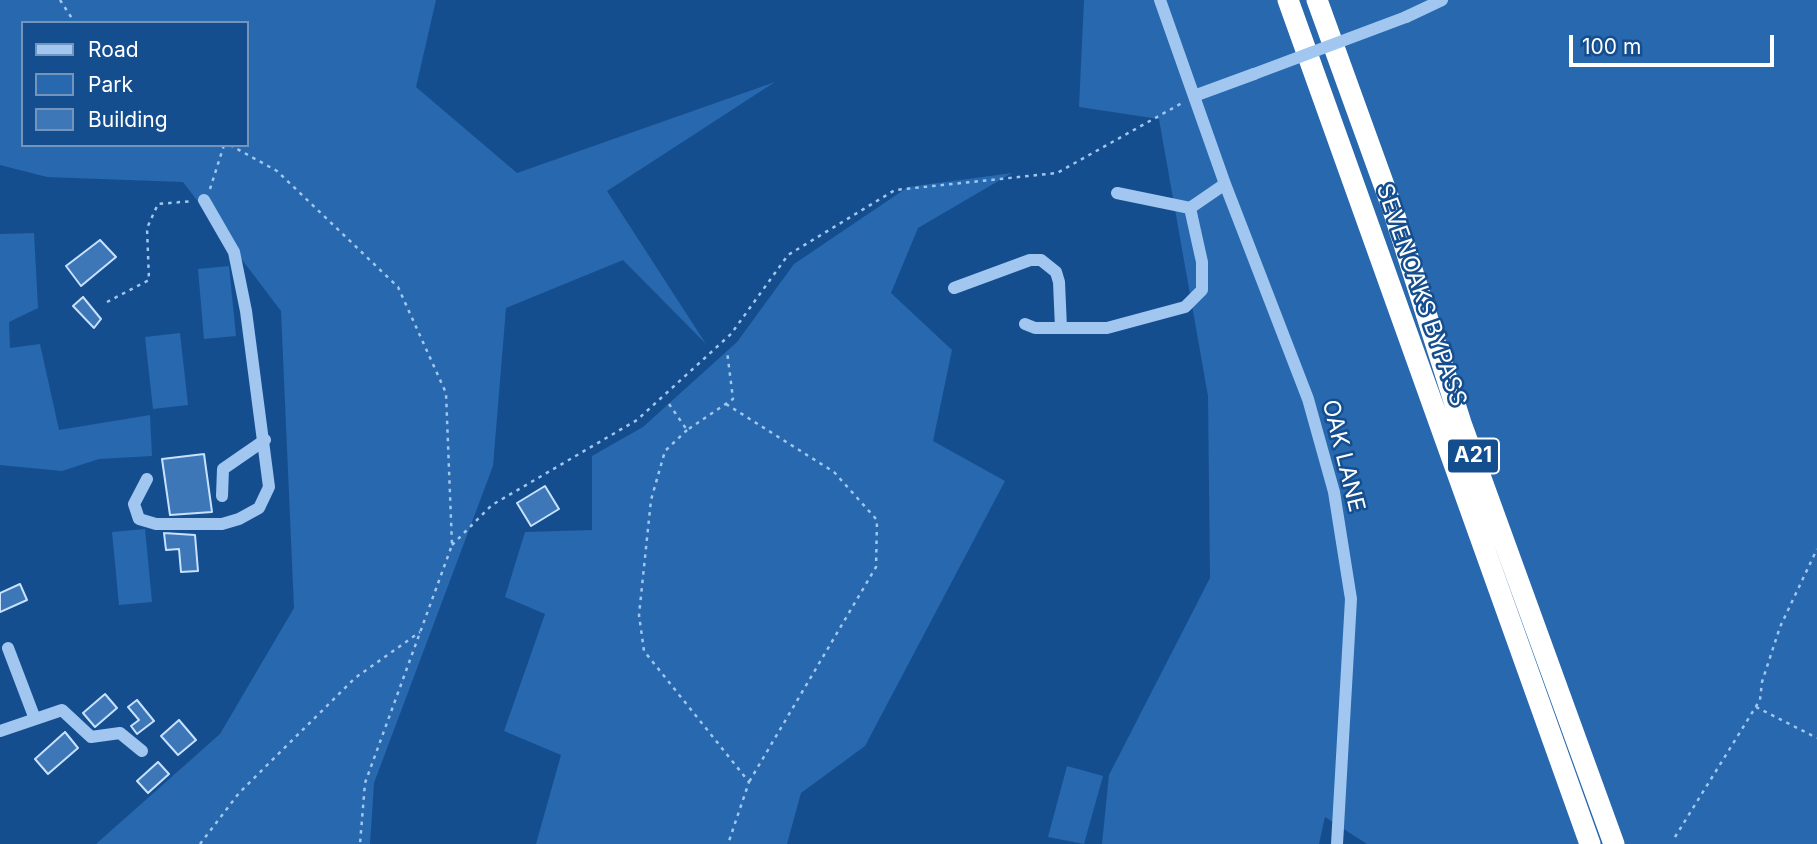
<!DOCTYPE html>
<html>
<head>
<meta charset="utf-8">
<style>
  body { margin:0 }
  #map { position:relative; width:1817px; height:844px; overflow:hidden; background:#154e8f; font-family:Inter,sans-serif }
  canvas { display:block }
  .legend { position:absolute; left:21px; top:21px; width:228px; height:126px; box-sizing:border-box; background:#154e8f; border:2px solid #7395bc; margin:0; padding:9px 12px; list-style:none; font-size:21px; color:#fff }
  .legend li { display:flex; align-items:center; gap:14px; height:35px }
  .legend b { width:35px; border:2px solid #7395bc }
  .scale { position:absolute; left:1569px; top:35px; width:205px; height:32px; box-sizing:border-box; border:4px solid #fff; border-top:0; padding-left:9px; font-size:21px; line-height:24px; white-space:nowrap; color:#fff; -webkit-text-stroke:5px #154e8f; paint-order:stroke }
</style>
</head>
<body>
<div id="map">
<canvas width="1817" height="844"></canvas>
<ul class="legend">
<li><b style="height:9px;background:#a1c7f0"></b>Road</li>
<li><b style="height:19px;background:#2768ae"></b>Park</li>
<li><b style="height:19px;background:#3d77b8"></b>Building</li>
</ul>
<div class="scale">100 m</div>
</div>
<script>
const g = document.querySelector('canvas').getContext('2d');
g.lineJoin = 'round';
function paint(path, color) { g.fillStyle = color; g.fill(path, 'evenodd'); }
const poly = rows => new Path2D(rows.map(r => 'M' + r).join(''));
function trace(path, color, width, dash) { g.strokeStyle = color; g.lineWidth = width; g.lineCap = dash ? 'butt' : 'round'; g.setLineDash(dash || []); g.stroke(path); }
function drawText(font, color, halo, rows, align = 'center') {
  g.font = font + ' Inter,sans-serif'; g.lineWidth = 5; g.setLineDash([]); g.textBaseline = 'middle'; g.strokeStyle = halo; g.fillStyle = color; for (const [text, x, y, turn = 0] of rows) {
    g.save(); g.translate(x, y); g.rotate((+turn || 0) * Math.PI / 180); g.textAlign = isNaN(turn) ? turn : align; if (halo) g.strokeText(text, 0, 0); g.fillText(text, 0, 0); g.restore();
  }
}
const green = poly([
  [0,0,436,0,416,87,517,173,775,82,607,191,706,344,623,260,506,308,493,466,374,783,370,844,96,844,220,734,294,608,281,311,183,182,47,177,0,165],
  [23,23,247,23,247,145,23,145],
  [1084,0,1817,0,1817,844,1367,844,1325,817,1319,844,1102,844,1109,775,1210,578,1208,396,1159,119,1079,107],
  [1012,173,918,228,891,293,952,350,933,441,1005,481,865,746,801,793,787,844,536,844,561,755,504,731,545,614,505,597,525,532,592,530,592,456,643,427,737,342,794,264,908,187],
  [34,233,38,308,9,322,10,348,40,344,59,430,150,415,152,456,99,459,62,471,0,465,0,234],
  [229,266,236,336,204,339,198,269],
  [180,333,188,405,153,409,145,337],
  [145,529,152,602,119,605,112,532],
  [1067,766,1103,776,1084,844,1048,837]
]);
const building = poly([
  [100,240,116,257,81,286,66,266,100,240],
  [83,297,101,319,94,328,73,306,83,297],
  [204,454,212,512,170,515,162,459,204,454],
  [545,486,559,509,531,526,517,503,545,486],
  [164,533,195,535,198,571,181,572,179,549,166,550,164,533],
  [20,584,27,600,0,612,0,593,20,584],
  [105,694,117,708,95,727,83,713,105,694],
  [137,700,154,721,137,734,131,726,139,720,128,707,137,700],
  [179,720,196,740,178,755,161,736,179,720],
  [65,732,78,748,48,774,35,759,65,732],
  [158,762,169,774,148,793,137,781,158,762]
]);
const path = poly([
  [60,0,75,23],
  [230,145,277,171,398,287,446,393,452,545,365,783,360,844],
  [210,189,224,145],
  [107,302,149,280,147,228,158,204,193,201],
  [669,404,687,430,733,399,727,351],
  [726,404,834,472,877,520,876,567,749,782],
  [687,430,665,451,651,500,639,615,644,651,749,782,728,844],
  [452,545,492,505,637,420,731,334,788,255,895,190,1057,173,1182,103],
  [1756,707,1817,738],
  [1675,837,1760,700,1762,682,1780,627,1817,549],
  [200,844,239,793,355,678,420,632]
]);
const minor = poly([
  [1160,0,1225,184,1308,399,1334,492,1351,599,1337,844],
  [1406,17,1442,0],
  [1194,96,1254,74],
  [1117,193,1190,208],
  [954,288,1030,260,1041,260,1056,272,1059,282,1061,328],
  [1025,324,1035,328,1107,328,1185,307,1202,290,1202,262,1190,208,1225,184],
  [147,479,134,504,139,519,156,524,222,524,239,519,259,508,269,487,246,311,234,252,204,200],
  [222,496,223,469,265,440],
  [8,648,35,719],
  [0,731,62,710,91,737,120,733,142,751]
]);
const highway = poly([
  [1288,0,1590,844],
  [1317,0,1393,210,1461,423,1614,844]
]);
const minorBridge = poly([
  [1254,74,1406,17]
]);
const shields = [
  [1473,456,52]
];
const shieldNames = [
  ["A21",1473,456]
];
const streetNames = [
  ["SEVENOAKS BYPASS",1421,295,71],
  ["OAK LANE",1343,456,76]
];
paint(green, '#2768ae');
paint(building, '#3d77b8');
trace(building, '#c8e1fc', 2);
trace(path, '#a1c7f0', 2.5, [3.5, 5]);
trace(minor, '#a1c7f0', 12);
trace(highway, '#fff', 21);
trace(minorBridge, '#a1c7f0', 12);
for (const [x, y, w] of shields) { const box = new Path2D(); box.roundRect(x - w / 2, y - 17.5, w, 35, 5); g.fillStyle = '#154e8f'; g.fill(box); trace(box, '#fff', 2); }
drawText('bold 21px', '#fff', null, shieldNames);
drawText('23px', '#fff', '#154e8f', streetNames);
</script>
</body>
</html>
